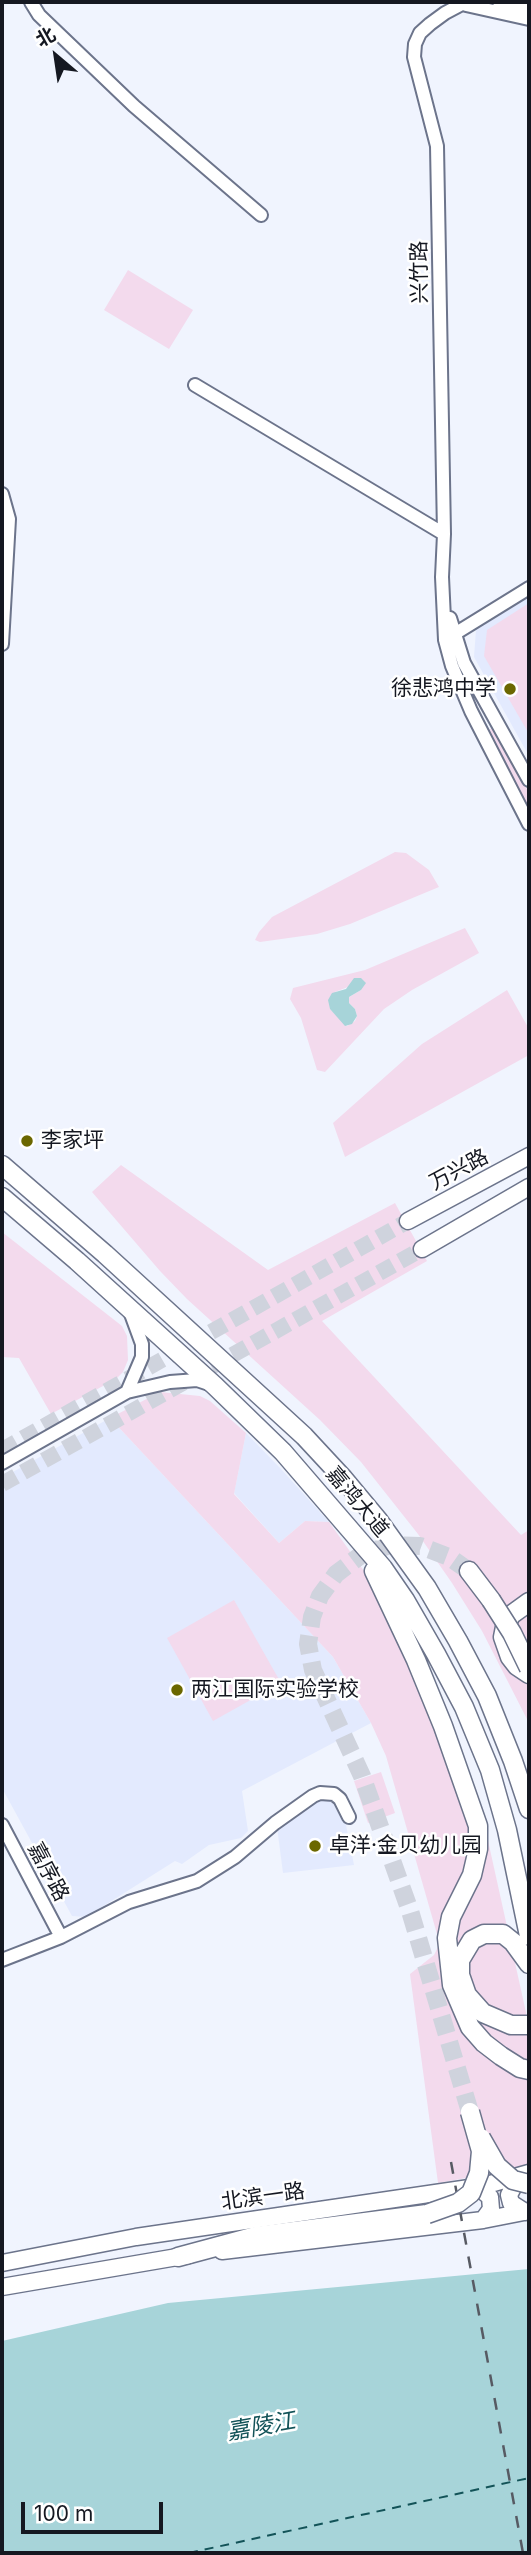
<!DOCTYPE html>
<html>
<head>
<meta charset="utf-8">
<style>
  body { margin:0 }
  #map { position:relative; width:531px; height:2555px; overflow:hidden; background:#f0f4fe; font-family:Inter,"Noto Sans SC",sans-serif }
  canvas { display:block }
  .frame { position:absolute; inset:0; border:4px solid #151821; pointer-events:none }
  .north { position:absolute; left:21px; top:21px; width:70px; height:70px; -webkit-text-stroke:5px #fff; paint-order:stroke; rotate:331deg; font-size:19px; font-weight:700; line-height:28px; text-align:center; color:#151821 }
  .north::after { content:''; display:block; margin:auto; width:24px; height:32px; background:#151821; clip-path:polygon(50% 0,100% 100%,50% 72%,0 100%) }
  .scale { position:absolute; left:21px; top:2502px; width:142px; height:32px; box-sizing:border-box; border:4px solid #151821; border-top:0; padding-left:9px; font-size:21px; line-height:24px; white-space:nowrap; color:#151821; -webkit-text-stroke:5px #fff; paint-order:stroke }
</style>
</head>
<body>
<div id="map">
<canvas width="531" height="2555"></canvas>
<div class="frame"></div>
<div class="north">北</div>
<div class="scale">100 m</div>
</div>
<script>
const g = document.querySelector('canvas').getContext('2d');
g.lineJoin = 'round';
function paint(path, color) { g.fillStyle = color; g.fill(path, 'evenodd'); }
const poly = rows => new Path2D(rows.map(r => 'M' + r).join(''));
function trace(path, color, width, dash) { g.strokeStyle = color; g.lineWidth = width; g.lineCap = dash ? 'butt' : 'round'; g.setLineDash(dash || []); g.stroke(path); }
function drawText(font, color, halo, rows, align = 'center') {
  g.font = font + ' Inter,"Noto Sans SC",sans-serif'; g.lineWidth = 5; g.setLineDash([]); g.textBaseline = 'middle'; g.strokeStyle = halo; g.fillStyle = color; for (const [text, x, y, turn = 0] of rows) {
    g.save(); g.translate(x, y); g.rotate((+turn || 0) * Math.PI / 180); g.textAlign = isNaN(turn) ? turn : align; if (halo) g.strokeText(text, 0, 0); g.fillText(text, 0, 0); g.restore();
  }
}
const built = poly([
  [529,597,529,756,474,657,476,630],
  [110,1418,333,1657,371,1723,242,1791,248,1831,241,1838,209,1845,182,1864,175,1861,86,1917,72,1916,2,1788,2,1478],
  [246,1433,281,1469,329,1522,305,1521,279,1543,234,1493],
  [322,1798,335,1803,345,1820,354,1865,283,1873,277,1827]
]);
const green = poly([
  [128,270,193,310,169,349,104,310],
  [529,603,529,734,484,656,487,630],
  [494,727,529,793,529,817,487,731],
  [395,852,406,853,429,870,439,887,350,924,317,934,260,942,255,940,259,932,272,917],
  [465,928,479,953,412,990,384,1009,325,1072,317,1070,301,1018,290,999,293,988,365,970],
  [348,987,361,990,349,997,349,1003,355,1009,357,1016,355,1021,347,1026,330,1009,335,992],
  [507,990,529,1029,529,1055,345,1157,333,1123,422,1044],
  [121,1165,268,1270,395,1203,427,1261,322,1321,521,1535,529,1530,529,1723,482,1631,452,1583,418,1534,361,1462,320,1420,187,1299,160,1271,92,1192],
  [2,1232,122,1326,127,1336,128,1360,123,1372,116,1379,51,1414,19,1358,2,1357],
  [160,1392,200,1396,210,1401,246,1433,234,1494,279,1543,305,1521,329,1522,379,1592,483,1818,529,2026,529,2167,438,2183,410,1974,434,1955,439,1945,437,1934,386,1756,371,1723,333,1657,110,1418],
  [234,1600,281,1683,213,1721,167,1638],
  [381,1772,395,1813,368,1823,354,1781]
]);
const water = poly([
  [354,978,361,978,366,983,361,990,349,997,349,1003,355,1009,357,1016,352,1024,345,1026,330,1009,328,1000,332,993,346,989],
  [529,2269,529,2553,2,2553,2,2341,168,2303]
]);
const ferry = poly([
  [189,2553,529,2478]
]);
const majorTunnel = poly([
  [2,1450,408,1221],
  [2,1484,422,1249]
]);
const highwayTunnel = poly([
  [469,1571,449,1557,420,1546,390,1545,361,1555,336,1574,320,1596,312,1617,308,1644,313,1670,362,1776,410,1911,470,2112]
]);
const minor = poly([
  [31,2,39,15,134,106,261,215],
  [474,2,462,4,445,13,430,24,420,33,415,44,414,57,437,146,444,534,442,577,445,640,452,666,471,711,529,824],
  [466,5,529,19],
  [195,385,444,534],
  [2,494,9,519,2,644],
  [450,618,464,663,529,780],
  [448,638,529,588],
  [127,1392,142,1357,142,1344,131,1314],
  [2,1463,127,1392,170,1382,197,1380,212,1385],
  [2,1825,61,1937],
  [2,1960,61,1937,129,1902,197,1881,235,1857,275,1823,313,1796,320,1793,334,1794,340,1799,349,1817]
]);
const major = poly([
  [501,2,529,7],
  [408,1221,529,1156],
  [422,1249,529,1187],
  [519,2176,509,2195,511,2203,525,2212],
  [478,2187,490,2197,491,2209,483,2220],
  [222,2251,483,2220,529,2211],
  [2,2263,136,2237,483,2186,529,2173],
  [2,2287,189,2255]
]);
const highway = poly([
  [2,1165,105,1254,304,1436,343,1478,378,1520,427,1588,458,1641,487,1696,513,1761,529,1809],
  [2,1197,77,1261,215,1386,283,1452,383,1568,405,1600,436,1654,464,1707,490,1770,507,1830,529,1936],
  [374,1571,416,1660,443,1726,478,1826,478,1849,472,1875,451,1917,447,1938,452,1985,470,2027,484,2043,501,2056,520,2068,529,2070],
  [469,1571,491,1600],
  [529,1602,511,1615,505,1627,503,1637,510,1657,517,1666,529,1674],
  [529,1964,513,1942,503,1934,484,1934,472,1940,460,1960,460,1975,467,1995,483,2013,511,2025,529,2025],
  [178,2257,256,2236,427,2214]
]);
const rail = poly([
  [451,2162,523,2553]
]);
const highwayBridge = poly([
  [491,1600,512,1633,529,1668],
  [481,2138,497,2166,513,2180,529,2184],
  [427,2214,458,2203,471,2193,479,2173,481,2151,470,2112]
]);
const markers = [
  [510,689,7,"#6b6700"],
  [27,1141,7,"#6b6700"],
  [177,1690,7,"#6b6700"],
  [315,1846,7,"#6b6700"]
];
const streetNames = [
  ["兴竹路",420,272,-91],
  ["万兴路",459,1170,-28],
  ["嘉鸿大道",357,1502,50],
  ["嘉序路",48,1872,62],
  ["北滨一路",263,2197,-8]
];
const poiNames = [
  ["徐悲鸿中学",496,689,"right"],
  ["李家坪",41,1141],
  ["两江国际实验学校",191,1690],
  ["卓洋·金贝幼儿园",329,1846]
];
const waterNames = [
  ["嘉陵江",261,2427,-10]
];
paint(built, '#e3eafe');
paint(green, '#f3daed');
paint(water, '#a7d4d9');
trace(ferry, '#135358', 2, [9, 7]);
trace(majorTunnel, '#cfd3dd', 16, [16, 8]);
trace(highwayTunnel, '#cfd3dd', 18, [18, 9]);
trace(minor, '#6c748b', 16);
trace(major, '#6c748b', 19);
trace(highway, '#6c748b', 21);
trace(minor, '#fff', 12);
trace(major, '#fff', 16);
trace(highway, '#fff', 18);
trace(rail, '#575a63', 2.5, [12, 12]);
trace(highwayBridge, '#6c748b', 21, []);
trace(highwayBridge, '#fff', 18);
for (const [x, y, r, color] of markers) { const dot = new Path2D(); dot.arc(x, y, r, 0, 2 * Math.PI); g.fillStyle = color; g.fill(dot); trace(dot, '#fff', 2.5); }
drawText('21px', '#151821', '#fff', streetNames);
drawText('21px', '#151821', '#fff', poiNames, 'left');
drawText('italic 23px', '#135358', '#fff', waterNames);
</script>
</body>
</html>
